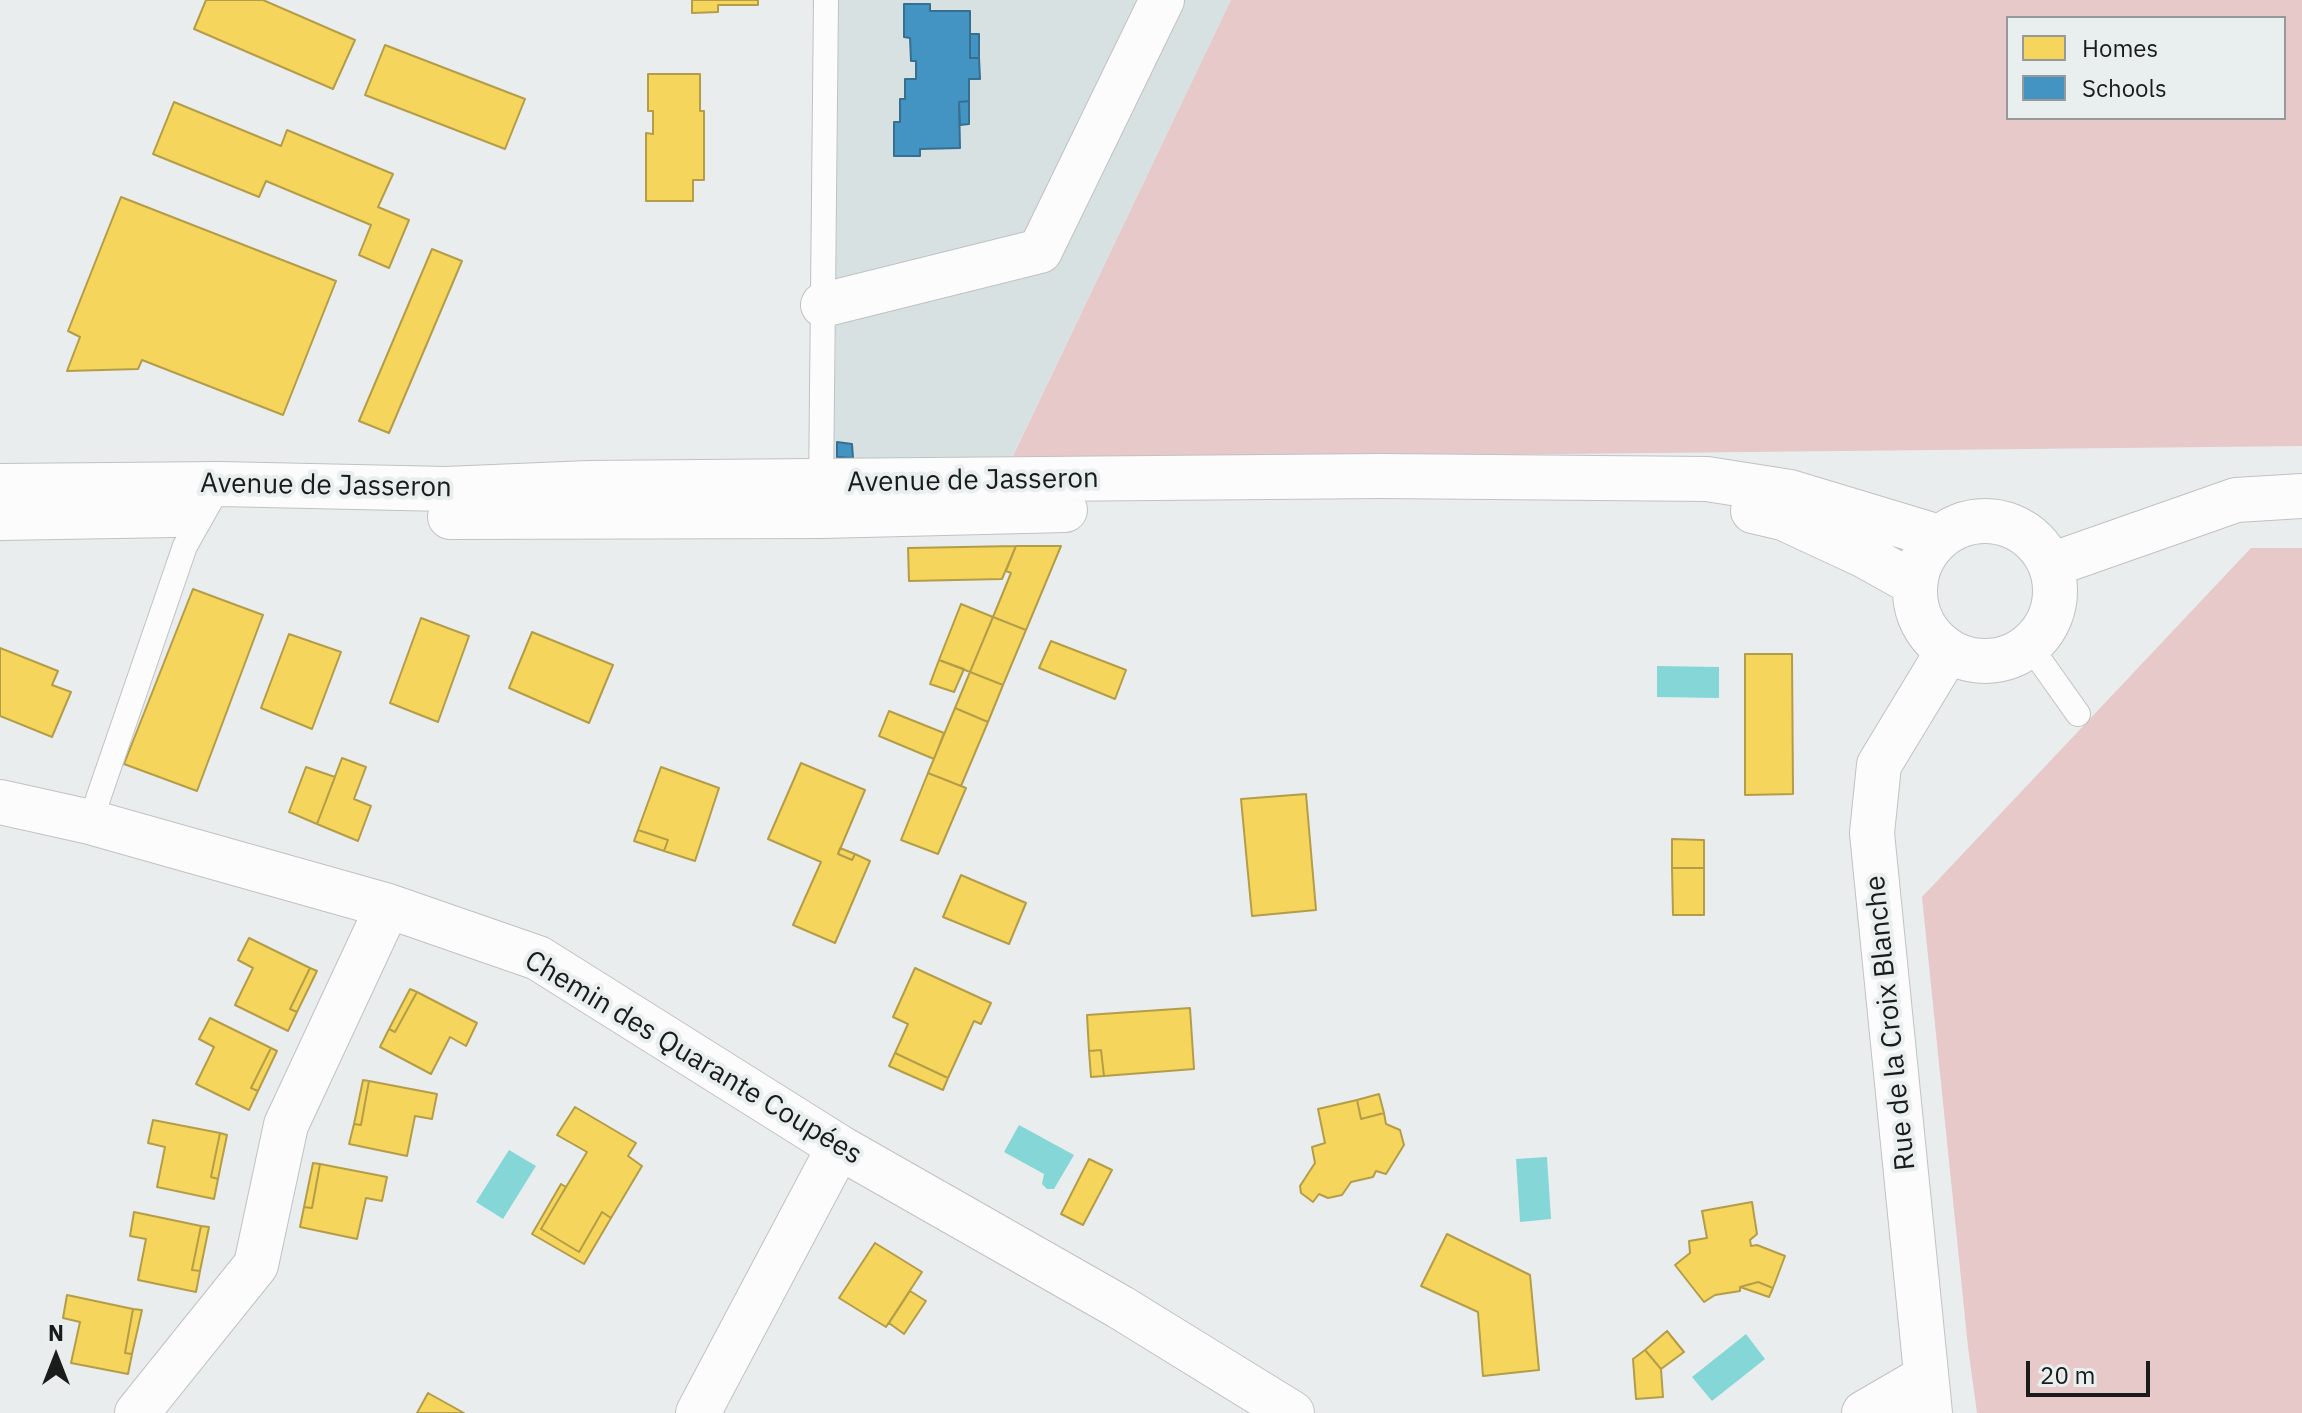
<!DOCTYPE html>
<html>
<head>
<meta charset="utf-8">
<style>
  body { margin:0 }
  #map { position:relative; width:2302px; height:1413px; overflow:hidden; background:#eaeded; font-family:"IBM Plex Sans",sans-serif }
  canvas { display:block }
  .legend { position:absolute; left:2006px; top:16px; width:280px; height:104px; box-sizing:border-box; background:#e9eeee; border:2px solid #969a9a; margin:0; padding:10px 14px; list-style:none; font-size:24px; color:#1a1b1b }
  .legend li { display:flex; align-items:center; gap:16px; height:40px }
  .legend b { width:40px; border:2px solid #969a9a }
  .north { position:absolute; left:16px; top:1317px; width:80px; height:80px; -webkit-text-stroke:6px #e9eeee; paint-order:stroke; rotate:0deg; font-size:22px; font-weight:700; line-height:32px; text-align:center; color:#1a1b1b }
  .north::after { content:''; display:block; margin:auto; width:28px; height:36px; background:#1a1b1b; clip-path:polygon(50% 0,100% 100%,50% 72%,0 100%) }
  .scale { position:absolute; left:2026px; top:1361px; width:124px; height:36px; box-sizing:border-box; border:4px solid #1a1b1b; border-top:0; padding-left:10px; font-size:24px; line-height:28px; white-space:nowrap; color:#1a1b1b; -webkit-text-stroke:6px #e9eeee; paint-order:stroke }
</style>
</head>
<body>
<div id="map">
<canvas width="2302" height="1413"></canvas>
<ul class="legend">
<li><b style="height:22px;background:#f6d55c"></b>Homes</li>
<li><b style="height:22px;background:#4393c3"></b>Schools</li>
</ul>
<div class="north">N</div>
<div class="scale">20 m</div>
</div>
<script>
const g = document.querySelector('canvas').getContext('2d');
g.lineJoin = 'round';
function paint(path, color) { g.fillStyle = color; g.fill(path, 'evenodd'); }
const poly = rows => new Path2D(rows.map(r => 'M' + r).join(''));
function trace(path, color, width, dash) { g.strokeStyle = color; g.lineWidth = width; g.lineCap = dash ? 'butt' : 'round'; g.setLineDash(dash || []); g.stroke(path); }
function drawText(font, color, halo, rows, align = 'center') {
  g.font = font + ' "IBM Plex Sans",sans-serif'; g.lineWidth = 8; g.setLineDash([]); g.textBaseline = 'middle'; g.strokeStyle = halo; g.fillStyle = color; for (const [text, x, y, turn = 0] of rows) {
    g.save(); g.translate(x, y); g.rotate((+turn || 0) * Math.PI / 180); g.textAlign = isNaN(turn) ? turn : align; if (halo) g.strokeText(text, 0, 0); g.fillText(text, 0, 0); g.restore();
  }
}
const built = poly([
  [822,0,1231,0,990,503,822,516]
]);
const green = poly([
  [1231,0,2302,0,2302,446,1011,460],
  [2008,18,2284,18,2284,118,2008,118],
  [2251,548,2302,548,2302,1413,1977,1413,1968,1347,1922,897]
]);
const water = poly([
  [1657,666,1719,667,1719,698,1657,697],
  [1019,1125,1074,1155,1054,1189,1047,1189,1042,1184,1044,1174,1004,1152],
  [509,1150,536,1166,503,1219,476,1202],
  [1547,1157,1551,1219,1520,1222,1516,1159],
  [1746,1334,1765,1359,1712,1401,1692,1377]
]);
const homes = poly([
  [206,0,263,0,355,40,333,89,194,29,206,0],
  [692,0,758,0,758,5,718,5,718,12,692,13,692,0],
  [385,45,525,99,505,149,365,95,385,45],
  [648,74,700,74,700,111,704,111,704,180,693,180,693,201,646,201,646,133,653,134,653,111,648,111,648,74],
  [174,102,281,146,287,130,393,174,378,207,409,220,389,268,359,255,371,225,266,181,259,197,153,154,174,102],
  [121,197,336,281,283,415,142,360,138,369,67,371,80,337,68,331,121,197],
  [432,249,462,261,389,433,359,421,432,249],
  [1016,546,1002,579,909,581,908,548,1016,546],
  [1016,546,1061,546,1026,630,993,617,1011,573,1006,571,1016,546],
  [193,589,263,615,197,791,124,764,193,589],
  [961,604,993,617,970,672,939,660,961,604],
  [993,617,1026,630,1003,685,970,672,993,617],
  [421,618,469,636,438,722,390,703,421,618],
  [532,632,613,665,589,723,509,688,532,632],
  [289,634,341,652,312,729,261,708,289,634],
  [1051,641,1126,670,1115,699,1039,668,1051,641],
  [0,648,58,671,52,685,71,692,52,737,0,716,0,648],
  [1745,654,1792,654,1793,794,1745,795,1745,654],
  [939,660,964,669,954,692,930,684,939,660],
  [970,672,1003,685,988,722,955,708,970,672],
  [955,708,988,722,961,786,928,773,955,708],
  [889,711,944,733,934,759,879,736,889,711],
  [342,758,366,767,354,799,371,806,358,841,317,824,342,758],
  [801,763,865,790,838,854,852,860,855,854,870,861,835,943,793,925,821,862,768,839,801,763],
  [306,767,335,777,317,824,289,812,306,767],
  [661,767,719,788,695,861,664,851,668,840,638,830,661,767],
  [928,773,966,788,938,854,901,840,928,773],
  [1306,794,1316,910,1252,916,1241,799,1306,794],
  [638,830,668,840,664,851,634,841,638,830],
  [1672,839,1704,840,1704,868,1672,868,1672,839],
  [840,848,855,854,852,860,838,854,840,848],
  [1672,868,1704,868,1704,915,1673,915,1672,868],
  [961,875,1026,903,1009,944,943,917,961,875],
  [249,938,310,968,290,1009,297,1012,288,1031,235,1005,253,968,238,960,249,938],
  [310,968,317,971,297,1012,290,1009,310,968],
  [915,968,991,1003,981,1024,974,1021,948,1078,895,1053,908,1024,893,1017,915,968],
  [410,989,417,992,395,1032,389,1029,410,989],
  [417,992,477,1023,466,1046,450,1037,431,1074,380,1047,389,1029,395,1032,417,992],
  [1190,1008,1194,1069,1104,1076,1101,1050,1089,1051,1087,1015,1190,1008],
  [210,1018,271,1048,251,1088,258,1091,249,1110,196,1084,214,1047,199,1039,210,1018],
  [271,1048,277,1051,258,1091,251,1088,271,1048],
  [1101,1050,1104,1076,1091,1077,1089,1051,1101,1050],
  [895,1053,948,1078,943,1090,889,1066,895,1053],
  [363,1080,369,1081,361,1125,354,1124,363,1080],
  [369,1081,437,1094,432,1119,415,1116,407,1156,349,1144,354,1124,361,1125,369,1081],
  [1379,1094,1384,1113,1361,1119,1357,1100,1379,1094],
  [1357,1100,1361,1119,1384,1113,1386,1124,1400,1130,1404,1145,1386,1174,1376,1171,1373,1177,1351,1182,1342,1195,1328,1198,1319,1194,1313,1202,1301,1193,1300,1186,1315,1163,1312,1147,1325,1143,1318,1109,1357,1100],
  [575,1107,636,1143,628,1156,642,1166,611,1218,602,1212,579,1252,541,1229,587,1152,557,1135,575,1107],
  [153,1120,220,1133,211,1177,218,1179,214,1199,157,1187,165,1147,148,1143,153,1120],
  [220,1133,227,1135,218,1179,211,1177,220,1133],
  [1089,1159,1112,1170,1083,1225,1061,1214,1089,1159],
  [313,1163,320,1164,312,1208,304,1207,313,1163],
  [320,1164,387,1177,382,1201,366,1198,357,1239,300,1227,304,1207,312,1208,320,1164],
  [561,1184,566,1187,541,1229,579,1252,602,1212,611,1218,584,1264,532,1234,561,1184],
  [1752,1202,1757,1234,1750,1240,1751,1246,1757,1245,1785,1256,1773,1288,1758,1282,1740,1287,1740,1291,1715,1295,1704,1302,1675,1265,1690,1253,1689,1241,1707,1238,1702,1211,1752,1202],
  [134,1212,201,1226,192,1270,200,1271,196,1292,138,1280,146,1239,130,1236,134,1212],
  [201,1226,209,1227,200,1271,192,1270,201,1226],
  [1447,1234,1530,1275,1539,1370,1483,1376,1478,1312,1421,1286,1447,1234],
  [875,1243,922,1272,886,1327,839,1298,875,1243],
  [1758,1282,1773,1288,1769,1297,1740,1287,1758,1282],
  [910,1291,926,1301,904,1334,889,1323,910,1291],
  [67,1295,133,1309,125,1353,132,1354,128,1374,71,1363,80,1322,63,1318,67,1295],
  [133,1309,142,1310,132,1354,125,1353,133,1309],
  [1667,1331,1684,1352,1661,1369,1645,1350,1667,1331],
  [1645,1350,1661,1369,1663,1397,1636,1399,1633,1359,1645,1350],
  [428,1393,464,1413,417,1413,428,1393]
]);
const schools = poly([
  [904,4,930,4,930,11,970,11,970,58,979,58,980,79,969,79,969,101,959,102,960,148,920,149,920,156,894,156,894,122,900,122,900,99,905,99,905,79,916,79,916,61,911,61,910,38,904,37,904,4],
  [970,34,979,34,979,58,970,58,970,34],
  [969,101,969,124,960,125,959,102,969,101],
  [837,442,852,444,853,458,837,457,837,442]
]);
const service = poly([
  [821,490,826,0],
  [2029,645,2078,714],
  [90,822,185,546,220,484]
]);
const minor = poly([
  [823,305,1040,251,1162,0],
  [0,802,90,822,388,906,538,958,839,1147,1120,1307,1292,1413],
  [137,1413,256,1265,286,1125,388,906],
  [698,1413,839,1147],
  [1864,1413,1926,1377],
  [1930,1413,1872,833,1879,765,1948,651]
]);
const secondary = poly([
  [0,486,220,484,446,489,589,483,1382,476,1707,479,1790,492,1939,537],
  [1753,511,1783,518,1865,556,1915,584],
  [450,517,822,516,1065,510],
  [0,518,174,515],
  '1915 591a70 70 0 1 1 140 0a70 70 0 1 1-140 0Z',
  [2051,565,2236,500,2302,496]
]);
const streetNames = [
  ["Avenue de Jasseron",973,481,-1],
  ["Avenue de Jasseron",326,486,1],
  ["Rue de la Croix Blanche",1891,1023,-96],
  ["Chemin des Quarante Coupées",693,1058,31]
];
paint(built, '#d8e1e1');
paint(green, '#e6c9c8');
paint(water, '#84d7d6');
paint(homes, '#f6d55c');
trace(homes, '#b49d48', 2);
paint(schools, '#4393c3');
trace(schools, '#376f91', 2);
trace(service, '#c0c2c2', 26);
trace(minor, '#c0c2c2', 46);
trace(secondary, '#c0c2c2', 46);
trace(service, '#fcfcfc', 24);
trace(minor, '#fcfcfc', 44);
trace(secondary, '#fcfcfc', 44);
drawText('28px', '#1a1b1b', '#e9eeee', streetNames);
</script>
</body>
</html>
